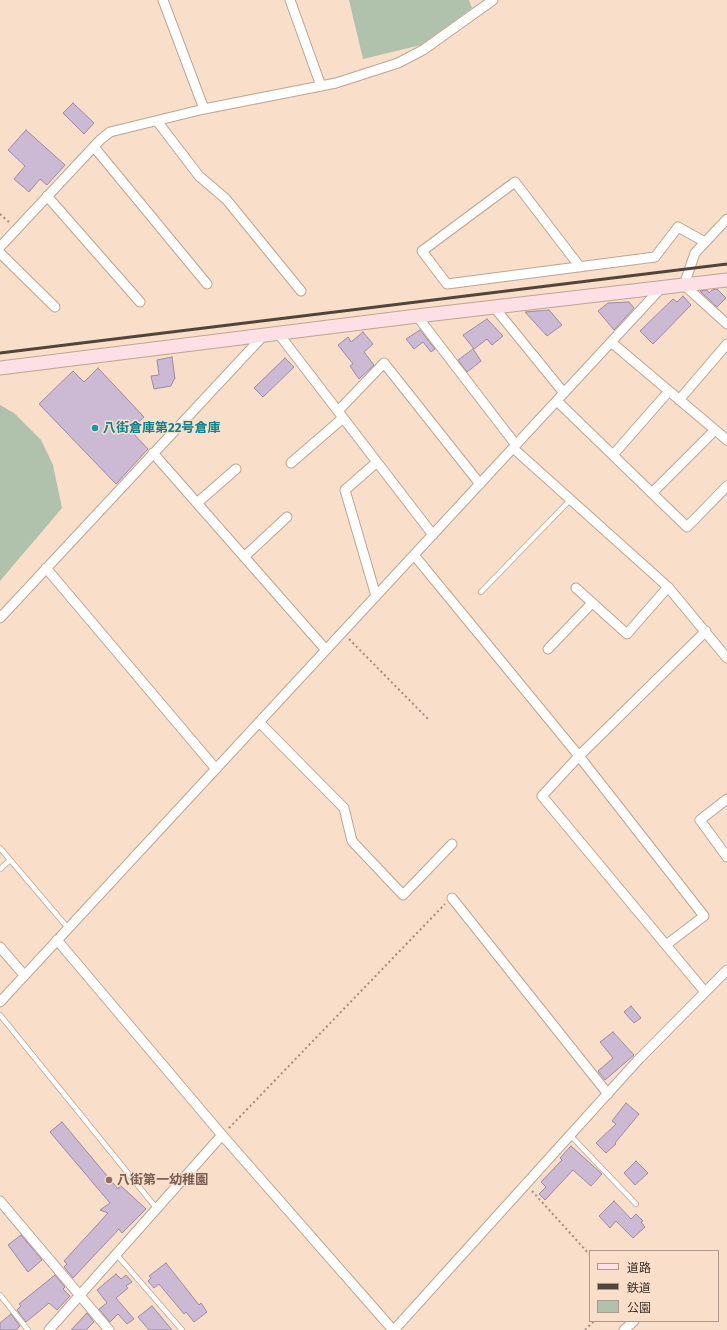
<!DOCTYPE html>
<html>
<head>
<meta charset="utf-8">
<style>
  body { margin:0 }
  #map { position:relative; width:727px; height:1330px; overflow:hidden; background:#f9deca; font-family:"Fira Sans","Noto Sans JP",sans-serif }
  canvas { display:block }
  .legend { position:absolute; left:589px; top:1250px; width:130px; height:72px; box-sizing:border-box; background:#f9deca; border:1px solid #ad9889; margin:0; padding:5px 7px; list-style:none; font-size:12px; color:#3b3028 }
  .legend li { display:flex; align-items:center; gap:8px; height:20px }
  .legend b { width:20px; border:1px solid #ad9889 }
</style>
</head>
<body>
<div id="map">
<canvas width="727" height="1330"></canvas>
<ul class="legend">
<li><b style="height:5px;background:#fddfe6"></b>道路</li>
<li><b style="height:5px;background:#51443b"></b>鉄道</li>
<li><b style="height:11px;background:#b0c1ac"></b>公園</li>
</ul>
</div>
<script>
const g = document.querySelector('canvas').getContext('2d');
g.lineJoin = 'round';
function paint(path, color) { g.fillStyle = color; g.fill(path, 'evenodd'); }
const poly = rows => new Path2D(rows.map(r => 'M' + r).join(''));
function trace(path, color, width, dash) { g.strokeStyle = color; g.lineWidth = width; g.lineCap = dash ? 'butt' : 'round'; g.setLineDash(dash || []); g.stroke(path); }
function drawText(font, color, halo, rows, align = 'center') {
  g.font = font + ' "Fira Sans","Noto Sans JP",sans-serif'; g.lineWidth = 3; g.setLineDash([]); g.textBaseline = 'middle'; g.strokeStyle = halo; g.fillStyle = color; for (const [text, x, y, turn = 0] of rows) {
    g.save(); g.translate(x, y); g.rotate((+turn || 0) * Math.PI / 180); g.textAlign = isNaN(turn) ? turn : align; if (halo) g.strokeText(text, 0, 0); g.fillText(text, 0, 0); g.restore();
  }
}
const green = poly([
  [349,0,469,0,472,8,421,45,363,59],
  [0,405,14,413,41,440,53,465,62,508,0,581]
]);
const building = poly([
  [73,103,94,123,84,134,63,113,73,103],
  [26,130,65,165,47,185,40,179,29,192,14,179,25,166,8,150,26,130],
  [717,289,726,298,717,307,700,291,707,290,709,293,712,290,717,289],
  [683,296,691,305,653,344,640,331,673,299,677,302,683,296],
  [629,302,634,308,614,330,598,311,608,303,629,302],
  [549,310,562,325,547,336,525,312,549,310],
  [487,319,503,336,492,345,487,339,474,349,463,335,487,319],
  [420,330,435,349,431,352,423,342,414,349,406,339,420,330],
  [363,332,373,344,364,352,374,365,359,379,350,366,353,364,338,345,348,337,351,342,363,332],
  [473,349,481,361,467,372,458,360,473,349],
  [172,357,175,379,174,379,171,386,154,389,151,376,159,375,157,360,172,357],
  [285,358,294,367,263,397,254,388,285,358],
  [98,368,144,417,130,430,148,449,116,484,39,404,73,371,84,382,98,368],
  [631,1006,641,1018,634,1023,624,1012,631,1006],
  [613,1032,634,1055,605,1080,598,1071,613,1058,600,1042,613,1032],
  [626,1103,639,1114,615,1143,616,1144,606,1153,596,1143,616,1124,612,1121,626,1103],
  [62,1122,118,1189,120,1185,146,1209,122,1233,119,1229,73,1278,64,1267,67,1264,64,1261,108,1213,100,1210,110,1203,50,1132,62,1122],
  [571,1146,602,1174,591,1186,573,1170,545,1200,539,1194,546,1187,541,1182,562,1160,560,1158,571,1146],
  [636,1161,648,1173,635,1185,624,1173,636,1161],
  [614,1201,631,1219,636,1214,643,1221,641,1222,645,1227,633,1238,616,1221,610,1228,599,1216,614,1201],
  [21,1235,42,1260,28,1272,8,1245,21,1235],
  [166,1263,199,1305,201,1303,207,1312,194,1322,186,1312,184,1314,159,1284,154,1288,148,1281,151,1278,149,1276,166,1263],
  [116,1274,121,1279,126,1275,132,1282,126,1286,128,1288,116,1298,134,1319,127,1324,118,1314,110,1322,99,1309,107,1303,97,1290,116,1274],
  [55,1275,65,1287,63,1289,70,1296,57,1310,49,1303,26,1322,17,1310,21,1306,19,1304,55,1275],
  [152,1306,172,1330,149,1330,138,1317,152,1306],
  [87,1313,94,1322,86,1330,71,1330,87,1313],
  [11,1314,20,1326,16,1330,0,1330,0,1323,11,1314]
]);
const path = poly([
  [0,214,10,223],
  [349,639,429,720],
  [229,1128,445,904],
  [532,1191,590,1255],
  [585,1330,594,1321]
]);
const lane = poly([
  [481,592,570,500],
  [0,848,68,928],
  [0,869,10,860],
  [0,1015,157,1209],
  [571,1136,636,1204],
  [117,1255,182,1330],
  [0,1295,28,1330]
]);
const street = poly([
  [163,0,204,109],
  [290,0,321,86],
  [157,121,199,176,226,199,301,291],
  [94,147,207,284],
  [47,196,140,302],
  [727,219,695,253,684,285,727,324],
  [0,247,100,140,110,132,204,109,336,83,398,63,423,50,493,0],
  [0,253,55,307],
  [580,267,515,182,422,251,447,284,655,257,678,227,705,242],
  [494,307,564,393],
  [417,316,516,445],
  [278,333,433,535],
  [611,342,727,440],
  [679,400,727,344],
  [557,401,687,527,727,486],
  [338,411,384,363,480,484],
  [513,448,668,587,727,658],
  [153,453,326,650],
  [613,455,669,391],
  [291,463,343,418],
  [652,493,715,430],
  [197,503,236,469],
  [414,555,579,756,704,916,666,945],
  [244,557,287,517],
  [46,568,216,769],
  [576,588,627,634,668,587],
  [376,596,345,490,377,462],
  [0,618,264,335],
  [548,649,592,603],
  [259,722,344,808,352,841,403,895,452,844],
  [727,799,700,820,727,857],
  [452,898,608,1094],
  [57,940,222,1135,393,1330],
  [0,947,24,975],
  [705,992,542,796,579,756,706,631],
  [0,1002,662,287],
  [0,1201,109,1330],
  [49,1330,222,1135],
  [394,1330,638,1060,727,970],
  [624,1330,634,1321]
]);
const secondary = poly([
  [0,368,417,316,727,280]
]);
const rail = poly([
  [0,353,727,264]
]);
const markers = [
  [95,428,4,"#0f9aa8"],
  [109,1180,4,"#8d6e63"]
];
const cultureNames = [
  ["八街倉庫第22号倉庫",103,428]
];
const educationNames = [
  ["八街第一幼稚園",117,1180]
];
paint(green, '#b0c1ac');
paint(building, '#ccb9d4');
trace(building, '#9b8aa2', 1);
trace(lane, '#bea591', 6);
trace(street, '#bea591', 11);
trace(secondary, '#bea591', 15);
trace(path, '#a18d7f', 2, [2, 3]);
trace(lane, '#fff', 4.5);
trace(street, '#fff', 9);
trace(secondary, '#fddfe6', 13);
trace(rail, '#51443b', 3);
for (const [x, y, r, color] of markers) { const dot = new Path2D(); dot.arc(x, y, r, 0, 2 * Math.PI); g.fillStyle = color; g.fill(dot); trace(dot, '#f9deca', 1.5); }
drawText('bold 13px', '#0d838f', '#f9deca', cultureNames, 'left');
drawText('bold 13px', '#785e54', '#f9deca', educationNames, 'left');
</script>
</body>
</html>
